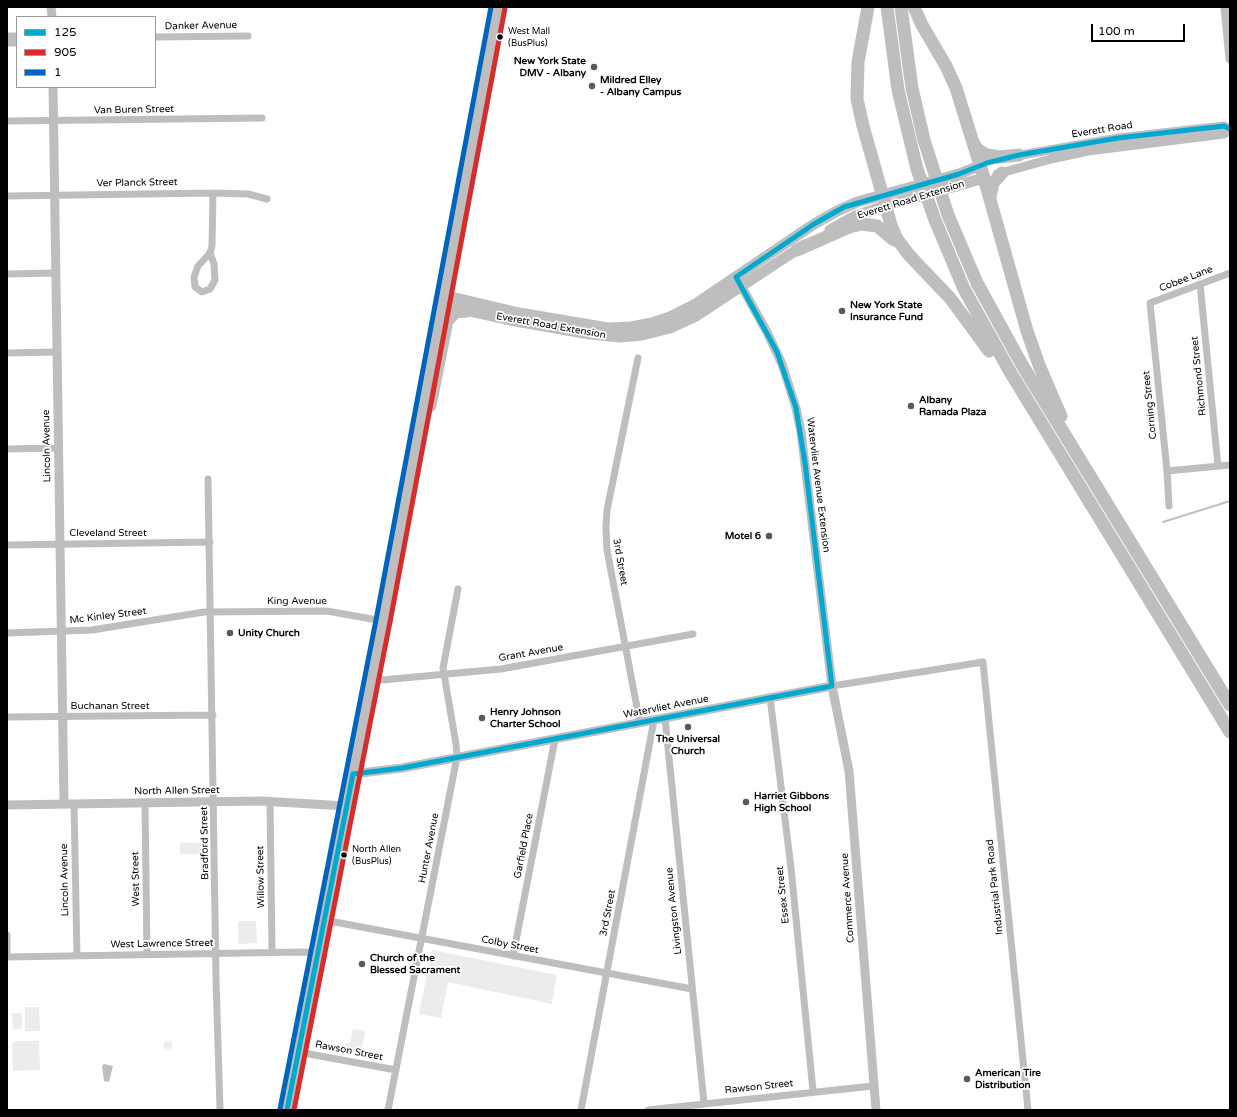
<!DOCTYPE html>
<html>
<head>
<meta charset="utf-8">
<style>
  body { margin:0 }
  #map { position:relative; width:1237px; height:1117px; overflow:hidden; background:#fff; font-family:"Varela Round",sans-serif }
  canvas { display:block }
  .frame { position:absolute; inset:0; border:8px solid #000; pointer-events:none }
  .legend { position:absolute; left:16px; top:16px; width:140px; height:72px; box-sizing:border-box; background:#fff; border:1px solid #999; margin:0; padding:5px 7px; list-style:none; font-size:12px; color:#000 }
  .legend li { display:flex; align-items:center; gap:8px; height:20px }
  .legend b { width:20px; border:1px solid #999 }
  .scale { position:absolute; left:1091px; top:24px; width:94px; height:18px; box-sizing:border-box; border:2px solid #000; border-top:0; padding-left:5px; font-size:12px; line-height:14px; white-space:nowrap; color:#000; -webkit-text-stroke:3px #fff; paint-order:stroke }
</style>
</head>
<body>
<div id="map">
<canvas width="1237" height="1117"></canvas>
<div class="frame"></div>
<ul class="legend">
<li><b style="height:5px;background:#00a9ce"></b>125</li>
<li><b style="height:5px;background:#d72c2a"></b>905</li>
<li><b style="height:5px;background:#0065bd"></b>1</li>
</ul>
<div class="scale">100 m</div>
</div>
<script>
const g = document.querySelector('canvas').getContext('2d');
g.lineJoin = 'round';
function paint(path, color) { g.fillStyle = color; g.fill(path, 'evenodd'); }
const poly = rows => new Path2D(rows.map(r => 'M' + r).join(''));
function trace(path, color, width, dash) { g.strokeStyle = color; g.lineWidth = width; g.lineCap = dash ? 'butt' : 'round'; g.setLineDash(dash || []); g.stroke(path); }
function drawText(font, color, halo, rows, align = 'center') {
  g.font = font + ' "Varela Round",sans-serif'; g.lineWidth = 3.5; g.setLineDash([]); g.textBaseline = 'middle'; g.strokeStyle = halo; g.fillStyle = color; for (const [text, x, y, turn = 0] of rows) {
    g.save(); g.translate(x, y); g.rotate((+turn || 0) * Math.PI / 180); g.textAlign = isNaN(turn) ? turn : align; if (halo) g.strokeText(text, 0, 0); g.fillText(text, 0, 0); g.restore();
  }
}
const green = poly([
  [207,842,207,854,180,854,180,843],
  [238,921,256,921,257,943,238,944],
  [432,950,557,975,552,1004,448,982,441,1018,419,1014],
  [25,1007,39,1007,40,1031,25,1031],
  [12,1013,22,1013,22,1029,13,1029],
  [353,1029,366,1031,359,1055,344,1053,346,1043,350,1043],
  '163.5 1045a4.5 4.5 0 1 1 9 0a4.5 4.5 0 1 1-9 0Z',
  [15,1041,39,1041,40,1070,13,1071,12,1044]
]);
const water = poly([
  [104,1064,113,1066,109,1082,104,1081,102,1066]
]);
const stream = poly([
  [1163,522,1230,501]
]);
const minor = poly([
  [7,36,17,36],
  [155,37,248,36],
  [7,43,17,43],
  [7,121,262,118],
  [7,196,213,193,248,194,267,199],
  [210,253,214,264,215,280,210,289,202,292,195,287,194,277,198,266,210,253],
  [210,253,212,246,213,193],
  [7,274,56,273],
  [1200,284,1218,466],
  [7,353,57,352],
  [638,358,607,510,606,528,607,550,640,723],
  [7,449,58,448],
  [1167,471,1230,465],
  [208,479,216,979,220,1110],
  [1169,506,1167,471,1150,303,1230,273],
  [7,545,210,542],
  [7,633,92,630,204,612,327,611,383,621],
  [370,679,382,680,501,669,693,634],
  [832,686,983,662,1028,1110],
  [770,697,791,868,813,1091],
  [7,717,213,715],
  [665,718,704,1103],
  [270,801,272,952],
  [145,803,147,955],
  [74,804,77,956],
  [324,920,692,989],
  [7,935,7,957],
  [513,956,555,739],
  [7,957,303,952,317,953],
  [298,1052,396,1070],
  [388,1110,457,757,456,744,443,668,458,589],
  [581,1110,654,720],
  [648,1110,873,1086]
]);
const tertiary = poly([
  [51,7,52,17],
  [1225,7,1230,59],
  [53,87,64,804],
  [1015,156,1118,138,1224,126,1230,129],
  [997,174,1051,159,1088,151,1224,134,1230,130],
  [739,282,767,332,782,364,796,408,801,432,832,686,849,771,876,1110],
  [353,774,402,768,832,686],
  [7,805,261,801,346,806]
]);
const primary = poly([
  [830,230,855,216,885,206,984,178],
  [443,295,519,313,608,328,631,327,652,323,670,317,694,305,814,224,837,211,857,202,959,174,979,166],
  [442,305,510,320,590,334,620,337,642,335,670,328,696,316,804,245],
  [421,413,431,406,448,321,456,313,467,312],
  [287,1110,383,621,498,7]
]);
const motorway = poly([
  [868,7,858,62,857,99,863,126,891,225,897,239,909,255,950,298,989,351],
  [887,7,898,90,917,169,935,220,964,289,1009,370,1230,732],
  [901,7,912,88,924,140,948,215,977,283,1021,363,1230,705],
  [914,7,922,25,946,66,956,88,984,178,1027,331,1039,365,1061,416],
  [973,142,977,149,987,155,1000,157,1019,155],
  [990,197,993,183,1002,173],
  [797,250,849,227,862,224,877,226,894,240]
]);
const bus1 = poly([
  [287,1110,353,774,402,768,832,686,805,463,796,408,777,352,736,277,814,224,844,207,959,174,987,163,1019,155,1118,138,1224,126,1230,129]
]);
const bus2 = poly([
  [294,1110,390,622,505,8]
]);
const bus3 = poly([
  [280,1109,376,620,491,7]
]);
const markers = [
  [500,37,3.5,"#000"],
  [594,67,4,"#595959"],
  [592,86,4,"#595959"],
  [842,311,4,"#595959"],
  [911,406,4,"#595959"],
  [769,536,4,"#595959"],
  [230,633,4,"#595959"],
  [482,718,4,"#595959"],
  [688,727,4,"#595959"],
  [746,802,4,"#595959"],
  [344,855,3.5,"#000"],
  [362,964,4,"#595959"],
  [967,1079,4,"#595959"]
];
const busNames = [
  ["West Mall",508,32],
  ["(BusPlus)",508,44],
  ["North Allen",352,850],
  ["(BusPlus)",352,862]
];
const streetNames = [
  ["Danker Avenue",201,26,-1],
  ["Van Buren Street",134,110,-1],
  ["Everett Road",1102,130,-9],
  ["Ver Planck Street",137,183,-1],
  ["Everett Road Extension",911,200,-17],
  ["Cobee Lane",1186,279,-21],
  ["Everett Road Extension",551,326,10],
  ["Richmond Street",1199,376,-96],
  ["Corning Street",1150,405,-96],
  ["Lincoln Avenue",47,446,-91],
  ["Watervliet Avenue Extension",818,485,83],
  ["Cleveland Street",108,533],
  ["3rd Street",620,562,80],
  ["King Avenue",297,601],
  ["Mc Kinley Street",108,616,-7],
  ["Grant Avenue",531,653,-10],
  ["Buchanan Street",110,706],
  ["Watervliet Avenue",666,707,-11],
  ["North Allen Street",177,791,-1],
  ["Bradford Street",205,843,-91],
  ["Garfield Place",524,846,-79],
  ["Hunter Avenue",429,848,-79],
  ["Willow Street",261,877,-91],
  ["West Street",136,879,-91],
  ["Lincoln Avenue",65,880,-91],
  ["Industrial Park Road",995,887,-96],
  ["Essex Street",783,895,-96],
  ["Commerce Avenue",848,898,-94],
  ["Livingston Avenue",674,911,-96],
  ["3rd Street",608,913,-79],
  ["West Lawrence Street",162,944,-1],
  ["Colby Street",510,945,11],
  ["Rawson Street",349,1051,11],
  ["Rawson Street",759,1087,-6]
];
const poiNames = [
  ["New York State",586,61,"right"],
  ["DMV - Albany",586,73,"right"],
  ["Mildred Elley",600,80],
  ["- Albany Campus",600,92],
  ["New York State",850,305],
  ["Insurance Fund",850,317],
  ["Albany",919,400],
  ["Ramada Plaza",919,412],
  ["Motel 6",761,536,"right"],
  ["Unity Church",238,633],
  ["Henry Johnson",490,712],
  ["Charter School",490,724],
  ["The Universal",688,739,"center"],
  ["Church",688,751,"center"],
  ["Harriet Gibbons",754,796],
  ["High School",754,808],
  ["Church of the",370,958],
  ["Blessed Sacrament",370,970],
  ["American Tire",975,1073],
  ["Distribution",975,1085]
];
paint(green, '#ececec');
paint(water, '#bfbfbf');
trace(stream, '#bfbfbf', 2);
trace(minor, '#bebebe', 7);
trace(tertiary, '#bebebe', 9);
trace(primary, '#bebebe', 11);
trace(motorway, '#bebebe', 13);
trace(bus1, '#00a9ce', 5);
trace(bus2, '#d72c2a', 5);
trace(bus3, '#0065bd', 5);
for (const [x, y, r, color] of markers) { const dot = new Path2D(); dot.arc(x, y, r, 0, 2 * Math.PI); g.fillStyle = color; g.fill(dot); trace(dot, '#fff', 1.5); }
drawText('9px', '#000', '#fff', busNames, 'left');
drawText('10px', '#000', '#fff', streetNames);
drawText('bold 10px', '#000', '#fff', poiNames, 'left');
</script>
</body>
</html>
